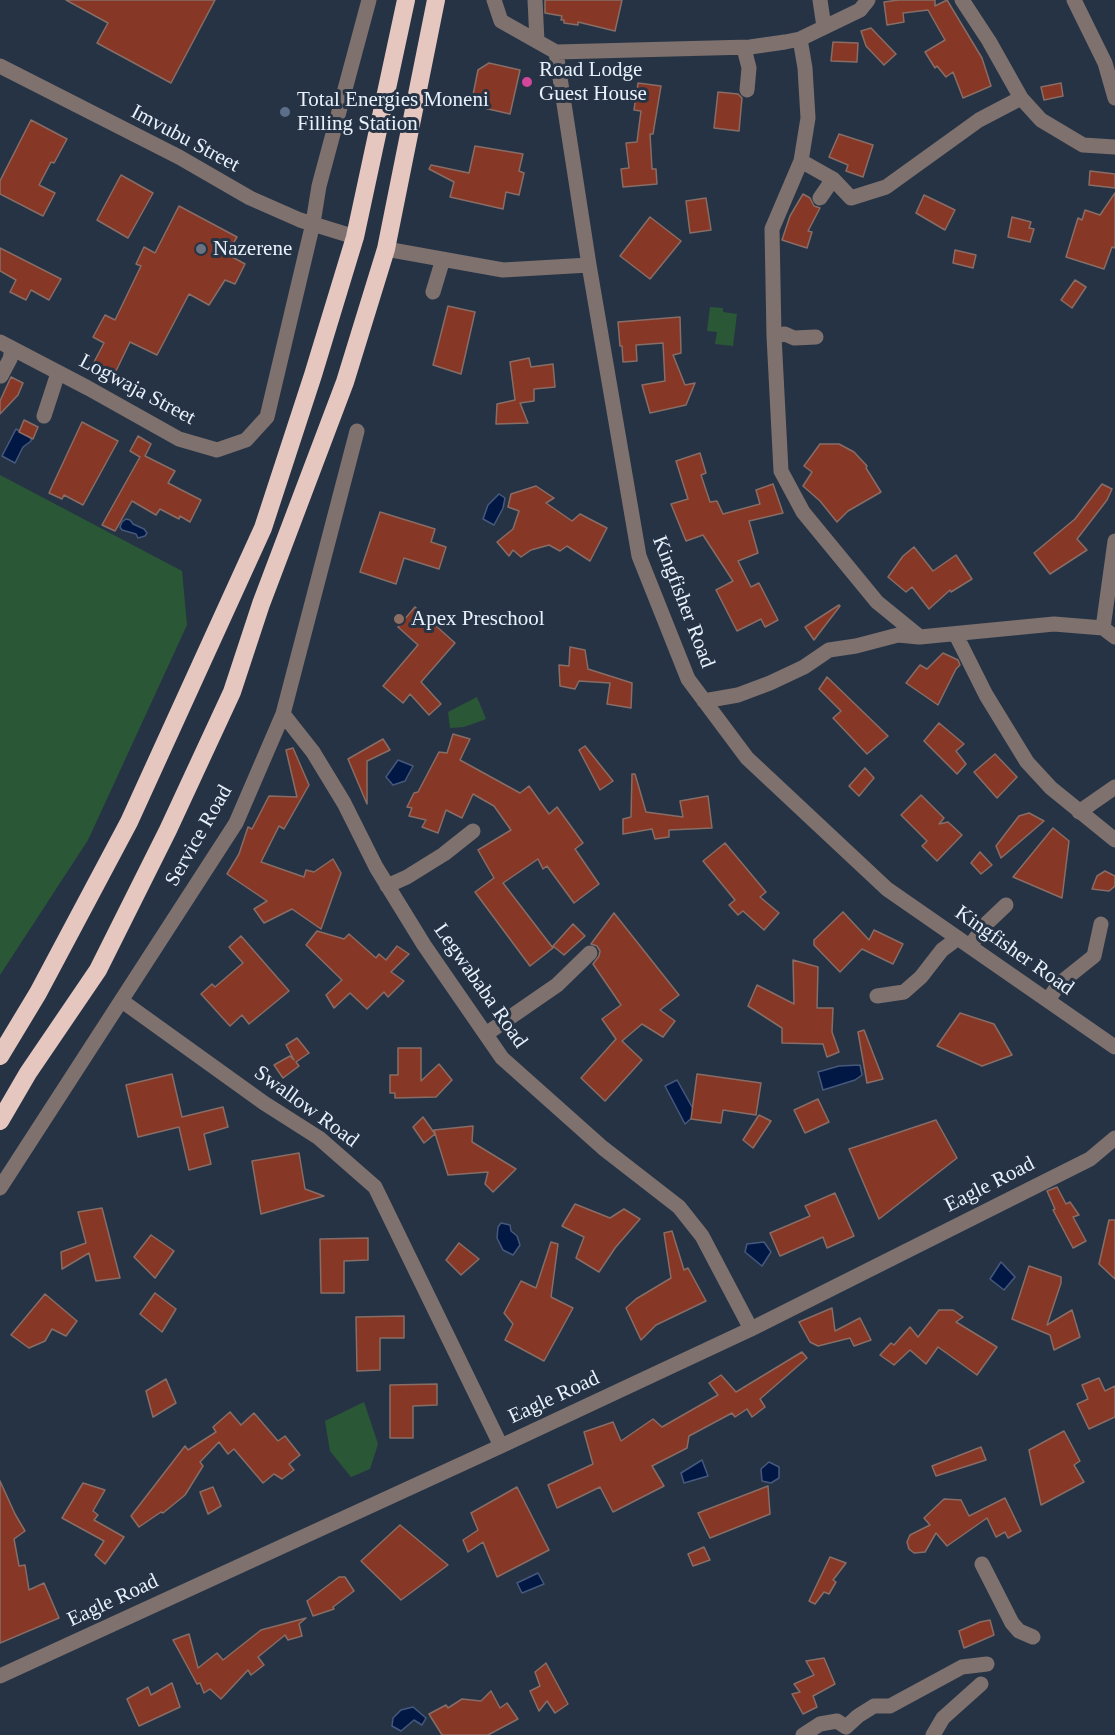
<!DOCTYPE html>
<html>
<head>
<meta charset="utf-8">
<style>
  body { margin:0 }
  canvas { display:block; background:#263345 }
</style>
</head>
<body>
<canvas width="1115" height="1735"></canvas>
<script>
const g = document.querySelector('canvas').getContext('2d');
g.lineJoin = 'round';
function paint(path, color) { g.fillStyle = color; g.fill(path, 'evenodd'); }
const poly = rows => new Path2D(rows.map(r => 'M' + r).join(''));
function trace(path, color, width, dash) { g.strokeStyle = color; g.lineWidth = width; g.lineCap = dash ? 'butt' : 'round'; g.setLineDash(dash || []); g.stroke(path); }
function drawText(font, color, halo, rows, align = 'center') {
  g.font = font + ' "Times New Roman",serif'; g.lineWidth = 6; g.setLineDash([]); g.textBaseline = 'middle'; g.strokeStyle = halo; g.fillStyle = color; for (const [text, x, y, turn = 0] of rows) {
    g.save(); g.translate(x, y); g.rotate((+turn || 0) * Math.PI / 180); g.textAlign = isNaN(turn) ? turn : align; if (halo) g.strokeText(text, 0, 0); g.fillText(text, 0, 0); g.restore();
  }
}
const green = poly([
  [710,307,723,308,723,312,737,314,733,346,715,344,717,332,707,331],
  [0,475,182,571,187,625,88,840,0,975],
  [477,697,486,719,464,727,450,728,448,712],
  [364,1402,378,1444,370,1469,351,1477,330,1451,325,1421]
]);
const water = poly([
  [16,429,31,438,31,441,23,447,15,463,2,456,16,429],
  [499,494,505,498,503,508,494,525,483,519,488,505,499,494],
  [126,519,130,520,133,524,144,529,147,533,145,536,138,538,136,534,122,530,120,527,122,522,126,519],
  [398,760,413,766,405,781,393,785,386,777,398,760],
  [860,1065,862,1075,855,1080,823,1090,818,1072,839,1066,860,1065],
  [677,1080,696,1114,685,1124,665,1086,677,1080],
  [501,1223,510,1225,511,1231,517,1236,520,1245,513,1255,503,1250,497,1238,498,1227,501,1223],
  [764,1242,771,1252,762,1266,745,1252,747,1244,764,1242],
  [1001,1262,1015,1277,1004,1290,990,1279,1001,1262],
  [702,1460,708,1476,684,1483,681,1473,702,1460],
  [769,1462,779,1467,779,1478,771,1483,762,1481,761,1469,769,1462],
  [538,1573,544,1584,522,1593,517,1583,538,1573],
  [413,1707,426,1718,422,1725,414,1720,401,1731,392,1726,393,1718,401,1710,413,1707]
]);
const building = poly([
  [66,0,215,0,171,83,97,43,108,23,66,0],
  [545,0,622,0,615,31,578,22,578,25,564,23,564,20,561,20,562,16,545,13,545,0],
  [898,0,935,0,935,6,947,0,982,58,991,86,963,98,953,72,946,77,937,66,935,68,925,52,945,40,928,10,903,13,904,22,887,25,884,2,898,0],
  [871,28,896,54,884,65,866,46,861,31,871,28],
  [833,42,858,43,857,62,831,61,833,42],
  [489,63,520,70,510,114,471,105,478,70,489,63],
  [638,83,661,86,653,134,650,134,652,169,656,169,657,184,623,187,621,169,629,168,626,143,637,142,641,111,634,110,638,83],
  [1061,83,1063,96,1044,100,1041,87,1061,83],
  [718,92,738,94,742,98,739,131,714,128,718,92],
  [31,120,67,139,54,163,51,162,39,185,55,193,43,216,0,194,0,181,31,120],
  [839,134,873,145,863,177,846,171,848,165,829,157,839,134],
  [475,146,523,154,519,171,524,173,519,195,506,192,503,209,450,197,454,182,429,169,431,165,469,173,475,146],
  [1090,171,1115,174,1115,188,1089,185,1090,171],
  [121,175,153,193,128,238,97,220,121,175],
  [1115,193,1115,248,1112,247,1104,269,1066,257,1078,218,1082,220,1085,210,1100,215,1115,193],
  [803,194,810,198,814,206,820,208,808,231,812,232,807,248,782,240,790,216,803,194],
  [924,195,955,210,945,230,916,213,924,195],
  [706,198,711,230,690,233,686,201,706,198],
  [179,206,237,237,227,254,245,264,235,284,225,280,209,305,189,294,157,355,130,342,115,373,94,362,104,343,93,337,105,315,115,320,141,266,136,264,144,247,155,253,179,206],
  [650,217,681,241,650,279,620,256,650,217],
  [1012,217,1031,222,1029,228,1034,229,1030,242,1008,237,1012,217],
  [0,248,61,279,49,300,31,290,26,300,10,292,16,280,0,271,0,248],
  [955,250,976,255,973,268,953,263,955,250],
  [1075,280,1086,287,1072,308,1061,300,1075,280],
  [448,306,475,312,461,374,433,365,448,306],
  [680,317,681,353,673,355,685,385,695,383,686,405,650,413,642,385,665,381,663,343,636,345,637,361,623,362,622,346,620,346,618,322,680,317],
  [529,358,531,367,553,364,555,387,534,389,534,401,520,403,528,423,496,424,497,404,515,400,510,362,529,358],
  [11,377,23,383,18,395,0,414,0,401,11,377],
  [24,420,38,427,33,439,19,432,24,420],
  [82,422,118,441,83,505,64,495,62,499,49,493,82,422],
  [138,436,151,444,145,456,175,471,168,483,201,500,190,522,180,516,179,519,160,509,156,515,132,501,115,531,102,525,140,457,130,451,138,436],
  [820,444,839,444,854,452,867,466,866,468,881,492,848,511,837,522,820,501,803,486,812,472,804,466,820,444],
  [700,453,706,473,701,475,710,502,717,501,723,514,760,504,756,490,773,484,783,513,749,521,758,553,738,561,751,587,759,583,778,620,765,627,761,619,737,631,716,590,733,581,703,535,686,541,671,504,688,499,676,461,700,453],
  [1102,484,1112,489,1107,500,1077,539,1087,550,1050,574,1034,553,1075,519,1102,484],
  [536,486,554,498,546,503,572,521,580,514,607,528,590,561,567,546,560,551,549,545,531,550,521,557,513,550,509,556,497,542,513,529,519,511,508,507,511,494,536,486],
  [380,512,435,529,431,542,446,547,439,569,404,558,396,584,360,572,380,512],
  [914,547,933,571,956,555,972,579,951,592,950,590,929,609,912,587,906,592,888,577,903,556,914,547],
  [839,605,840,606,814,640,805,627,839,605],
  [415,607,455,643,421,682,441,704,429,715,410,694,403,703,383,686,418,645,398,627,415,607],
  [570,647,585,650,588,669,632,683,631,708,607,704,610,683,579,681,575,689,560,686,559,665,569,666,570,647],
  [943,653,958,660,960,665,956,669,938,705,906,683,920,665,927,669,943,653],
  [827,677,888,736,867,754,833,718,841,711,819,689,827,677],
  [939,723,964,744,956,751,966,764,957,774,924,741,939,723],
  [453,734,470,739,460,760,520,793,529,786,549,814,557,807,583,843,575,849,599,884,574,903,547,866,543,869,538,859,503,883,553,948,530,966,475,892,494,878,478,850,511,830,494,806,473,794,462,818,446,810,438,833,422,827,426,820,409,816,412,808,407,807,414,793,418,792,439,752,447,753,453,734],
  [383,739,390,750,367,761,367,804,348,759,383,739],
  [585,746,613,781,600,790,579,750,585,746],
  [293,748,309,785,284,829,279,826,261,862,304,877,306,870,314,872,333,859,341,873,321,929,292,909,264,923,254,909,267,901,227,874,239,854,248,827,252,829,269,796,297,797,286,750,293,748],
  [995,754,1017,777,997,798,974,772,995,754],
  [865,768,874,778,859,796,849,786,865,768],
  [632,774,635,774,646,812,683,817,680,801,708,796,712,828,669,830,669,837,655,839,652,829,623,834,623,819,631,817,632,774],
  [921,795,944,818,939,824,948,822,962,835,937,861,922,846,927,841,901,815,921,795],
  [1029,813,1044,821,1001,858,996,846,1019,816,1029,813],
  [1053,828,1069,841,1062,898,1013,877,1053,828],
  [725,843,766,892,760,897,779,913,764,930,743,911,738,915,729,905,735,900,703,861,725,843],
  [980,852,992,865,981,874,971,863,980,852],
  [1105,871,1115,876,1115,886,1109,891,1092,889,1097,876,1105,871],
  [843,912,869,940,874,930,903,944,893,964,862,949,840,972,814,945,814,940,843,912],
  [614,913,679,995,660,1010,675,1021,663,1037,642,1024,622,1041,642,1060,605,1101,581,1078,616,1039,602,1019,621,1005,593,964,599,956,600,951,597,946,591,944,614,913],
  [573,924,585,936,564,955,553,946,573,924],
  [317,931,344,939,349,934,376,958,379,954,386,960,397,946,409,954,391,972,404,981,388,997,384,992,367,1009,350,993,334,1008,326,995,342,980,306,945,317,931],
  [241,936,289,991,249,1024,242,1015,230,1026,201,994,212,984,215,987,243,963,229,947,241,936],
  [793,960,818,967,817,1008,833,1008,832,1032,839,1052,827,1057,823,1044,782,1043,782,1028,748,1006,757,985,794,1004,793,960],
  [960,1013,994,1024,1012,1055,982,1066,937,1046,960,1013],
  [864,1030,883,1079,867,1083,858,1032,864,1030],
  [297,1038,309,1053,296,1062,299,1066,283,1078,274,1065,290,1056,294,1060,286,1045,297,1038],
  [398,1048,421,1048,421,1081,439,1064,452,1080,436,1097,395,1098,395,1093,390,1093,390,1075,398,1075,398,1048],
  [172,1074,182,1117,223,1107,228,1127,204,1134,211,1164,189,1170,179,1127,138,1137,126,1085,172,1074],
  [697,1074,761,1083,756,1115,723,1110,721,1123,691,1119,697,1074],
  [818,1099,829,1122,805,1133,794,1110,818,1099],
  [759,1115,771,1121,753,1148,743,1140,759,1115],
  [423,1117,435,1134,424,1143,413,1127,423,1117],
  [936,1120,957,1158,879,1219,849,1149,936,1120],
  [473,1126,472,1142,516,1169,493,1192,485,1184,488,1172,448,1175,434,1130,473,1126],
  [299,1153,305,1189,324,1196,261,1214,252,1161,299,1153],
  [1057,1187,1066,1204,1070,1202,1079,1215,1073,1217,1086,1241,1073,1248,1053,1210,1055,1209,1047,1191,1057,1187],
  [835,1193,854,1236,827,1248,823,1237,780,1256,770,1233,810,1216,805,1206,835,1193],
  [575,1204,610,1218,624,1209,640,1219,615,1248,599,1272,576,1258,584,1237,562,1226,575,1204],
  [102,1208,120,1278,96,1281,89,1253,62,1269,61,1252,86,1243,78,1212,102,1208],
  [1109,1220,1115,1220,1115,1279,1099,1264,1109,1220],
  [672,1231,684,1270,688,1268,706,1301,656,1325,641,1340,626,1308,636,1299,671,1278,664,1233,672,1231],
  [151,1235,174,1251,155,1278,134,1257,151,1235],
  [368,1238,368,1260,344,1261,344,1293,321,1293,320,1239,368,1238],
  [551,1242,558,1244,551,1297,573,1308,544,1361,505,1340,513,1324,504,1313,521,1281,536,1288,551,1242],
  [459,1243,479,1259,461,1275,446,1260,459,1243],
  [1029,1266,1061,1277,1061,1283,1047,1325,1072,1310,1080,1337,1054,1350,1050,1335,1012,1319,1029,1266],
  [155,1293,176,1309,162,1332,140,1314,155,1293],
  [45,1294,77,1321,66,1336,52,1329,45,1341,29,1348,11,1335,45,1294],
  [832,1308,835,1331,860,1318,871,1340,854,1346,850,1338,818,1346,810,1342,799,1322,832,1308],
  [939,1310,953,1310,963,1317,956,1322,997,1347,977,1375,938,1347,926,1364,910,1350,894,1365,880,1355,891,1343,894,1345,910,1327,918,1337,939,1310],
  [404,1316,404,1338,380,1338,380,1370,357,1371,356,1317,404,1316],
  [802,1352,807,1358,760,1399,765,1407,752,1417,747,1409,735,1417,732,1413,689,1436,687,1448,652,1466,664,1486,613,1512,600,1487,557,1508,548,1485,593,1464,584,1432,613,1422,621,1441,653,1419,662,1427,718,1395,709,1383,721,1375,736,1392,802,1352],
  [1099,1378,1105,1391,1115,1386,1115,1417,1089,1429,1077,1404,1088,1399,1082,1385,1099,1378],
  [166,1379,176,1403,153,1417,146,1391,166,1379],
  [437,1384,437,1405,413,1406,413,1438,390,1438,390,1385,437,1384],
  [230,1412,241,1425,254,1413,278,1441,285,1436,300,1455,289,1464,294,1470,282,1479,274,1474,263,1483,234,1449,228,1454,219,1442,200,1462,203,1466,185,1495,163,1513,161,1512,139,1527,131,1516,185,1446,188,1450,216,1432,213,1427,230,1412],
  [1064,1431,1080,1461,1074,1465,1084,1482,1041,1505,1029,1450,1064,1431],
  [981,1447,986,1460,936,1476,932,1466,981,1447],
  [0,1481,15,1514,25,1531,14,1539,19,1566,25,1565,29,1590,44,1583,59,1618,0,1643,0,1481],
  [83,1483,105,1490,93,1511,98,1515,94,1520,124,1537,105,1564,95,1555,104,1541,62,1518,83,1483],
  [768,1486,770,1514,710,1538,698,1513,768,1486],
  [213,1487,221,1506,208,1514,200,1492,213,1487],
  [517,1487,549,1550,497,1577,483,1542,468,1552,463,1540,478,1530,471,1513,517,1487],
  [1005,1498,1021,1531,1008,1538,1005,1532,996,1537,987,1518,947,1546,936,1533,925,1552,914,1553,909,1549,907,1542,910,1535,930,1525,924,1518,944,1499,961,1500,969,1516,1005,1498],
  [400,1525,448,1565,401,1600,361,1561,400,1525],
  [704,1547,710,1560,693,1566,688,1554,704,1547],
  [830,1557,846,1563,833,1580,836,1582,829,1594,824,1592,815,1604,809,1601,830,1557],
  [339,1577,345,1577,354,1591,333,1607,334,1609,313,1616,307,1601,339,1577],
  [306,1618,299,1624,302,1636,288,1640,285,1635,258,1657,264,1665,251,1675,248,1670,221,1699,210,1689,204,1693,200,1683,197,1684,173,1640,189,1634,198,1668,217,1653,223,1660,261,1630,306,1618],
  [990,1620,994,1635,964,1648,959,1631,980,1622,990,1620],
  [824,1658,835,1684,813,1696,817,1707,803,1714,792,1694,800,1692,794,1684,814,1675,806,1661,824,1658],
  [546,1663,568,1704,555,1713,547,1701,539,1711,530,1691,540,1686,535,1672,546,1663],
  [172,1683,180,1707,139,1726,127,1699,148,1687,151,1695,172,1683],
  [491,1691,500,1708,507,1703,518,1719,488,1735,442,1735,429,1714,446,1705,448,1708,462,1699,481,1701,491,1691]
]);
const minor = poly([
  [494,0,501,21,556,52,750,47,785,42,800,39,860,10,868,0],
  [535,0,537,41],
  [820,0,824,27],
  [962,0,989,41,1021,98,1041,120,1083,145,1115,147],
  [1074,0,1105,63,1115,98],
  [800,39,805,68,808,118,801,161,772,229,774,336,781,471,803,512,877,602,920,637,1054,624,1103,628,1115,637],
  [744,48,749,68,747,90],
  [556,52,589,265,639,556,688,679,747,758,887,889,1115,1047],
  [0,66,179,157,250,198,300,220,355,237],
  [801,161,833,179,851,198,886,187,979,120,1021,98],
  [820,198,833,179],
  [386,249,503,270,589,265],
  [433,292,443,259],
  [774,336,785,334,794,338,816,337],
  [0,342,88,388,179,439,217,450,246,440,267,417,313,223,319,186,369,0],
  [1,376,10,359,12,349],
  [44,416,58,373],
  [1103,628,1115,541],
  [956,635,986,695,1027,762,1051,788,1115,840],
  [704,701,738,695,770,683,804,667,829,650,856,646,898,635,919,637],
  [283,714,313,752,344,803,376,867,424,945,502,1058,603,1148,679,1207,702,1236,751,1329],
  [1079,812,1115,787],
  [387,886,407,877,444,854,473,831],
  [970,946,986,924,1006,905],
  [877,996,904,992,921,977,942,950,958,938],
  [1048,1000,1059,984,1094,956,1101,924],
  [122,1001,264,1103,319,1138,375,1187,501,1446],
  [486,1034,557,985,590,953],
  [0,1188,236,823,283,714,357,431],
  [982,1564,1012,1623,1019,1631,1033,1637],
  [0,1676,501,1446,751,1329,1090,1159,1115,1138],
  [803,1735,820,1724,837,1721,846,1727,858,1716,874,1706,890,1706,962,1667,987,1664],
  [933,1735,943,1718,981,1684]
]);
const highway = poly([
  [0,1056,38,993,129,822,263,528,313,375,355,237,406,0],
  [0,1121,28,1073,98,970,168,830,232,692,261,604,345,382,386,249,436,0]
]);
const markers = [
  [527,82,6,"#d1479c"],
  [285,112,6,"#5c6f8a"],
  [201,249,6,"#6b7280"],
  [399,619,6,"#8d6e63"]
];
const poiNames = [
  ["Road Lodge",539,70],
  ["Guest House",539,94],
  ["Total Energies Moneni",297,100],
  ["Filling Station",297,124],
  ["Nazerene",213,249],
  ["Apex Preschool",411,619]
];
const streetNames = [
  ["Imvubu Street",185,139,28],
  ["Logwaja Street",137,390,28],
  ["Kingfisher Road",683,602,69],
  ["Service Road",199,836,-60],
  ["Kingfisher Road",1014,951,35],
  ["Legwababa Road",480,986,55],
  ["Swallow Road",306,1107,36],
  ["Eagle Road",990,1185,-27],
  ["Eagle Road",554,1398,-25],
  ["Eagle Road",113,1601,-25]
];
paint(green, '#2a5836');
paint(water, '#011845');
trace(water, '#46597c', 1.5);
paint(building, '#863725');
trace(building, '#886d66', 1.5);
trace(minor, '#7e716e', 15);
trace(highway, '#e6c7c0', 18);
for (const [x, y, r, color] of markers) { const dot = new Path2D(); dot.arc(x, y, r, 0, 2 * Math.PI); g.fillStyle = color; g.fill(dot); trace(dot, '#263345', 2); }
drawText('21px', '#e8f1fc', '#263345', poiNames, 'left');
drawText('21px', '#e8f1fc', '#263345', streetNames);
</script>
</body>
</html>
